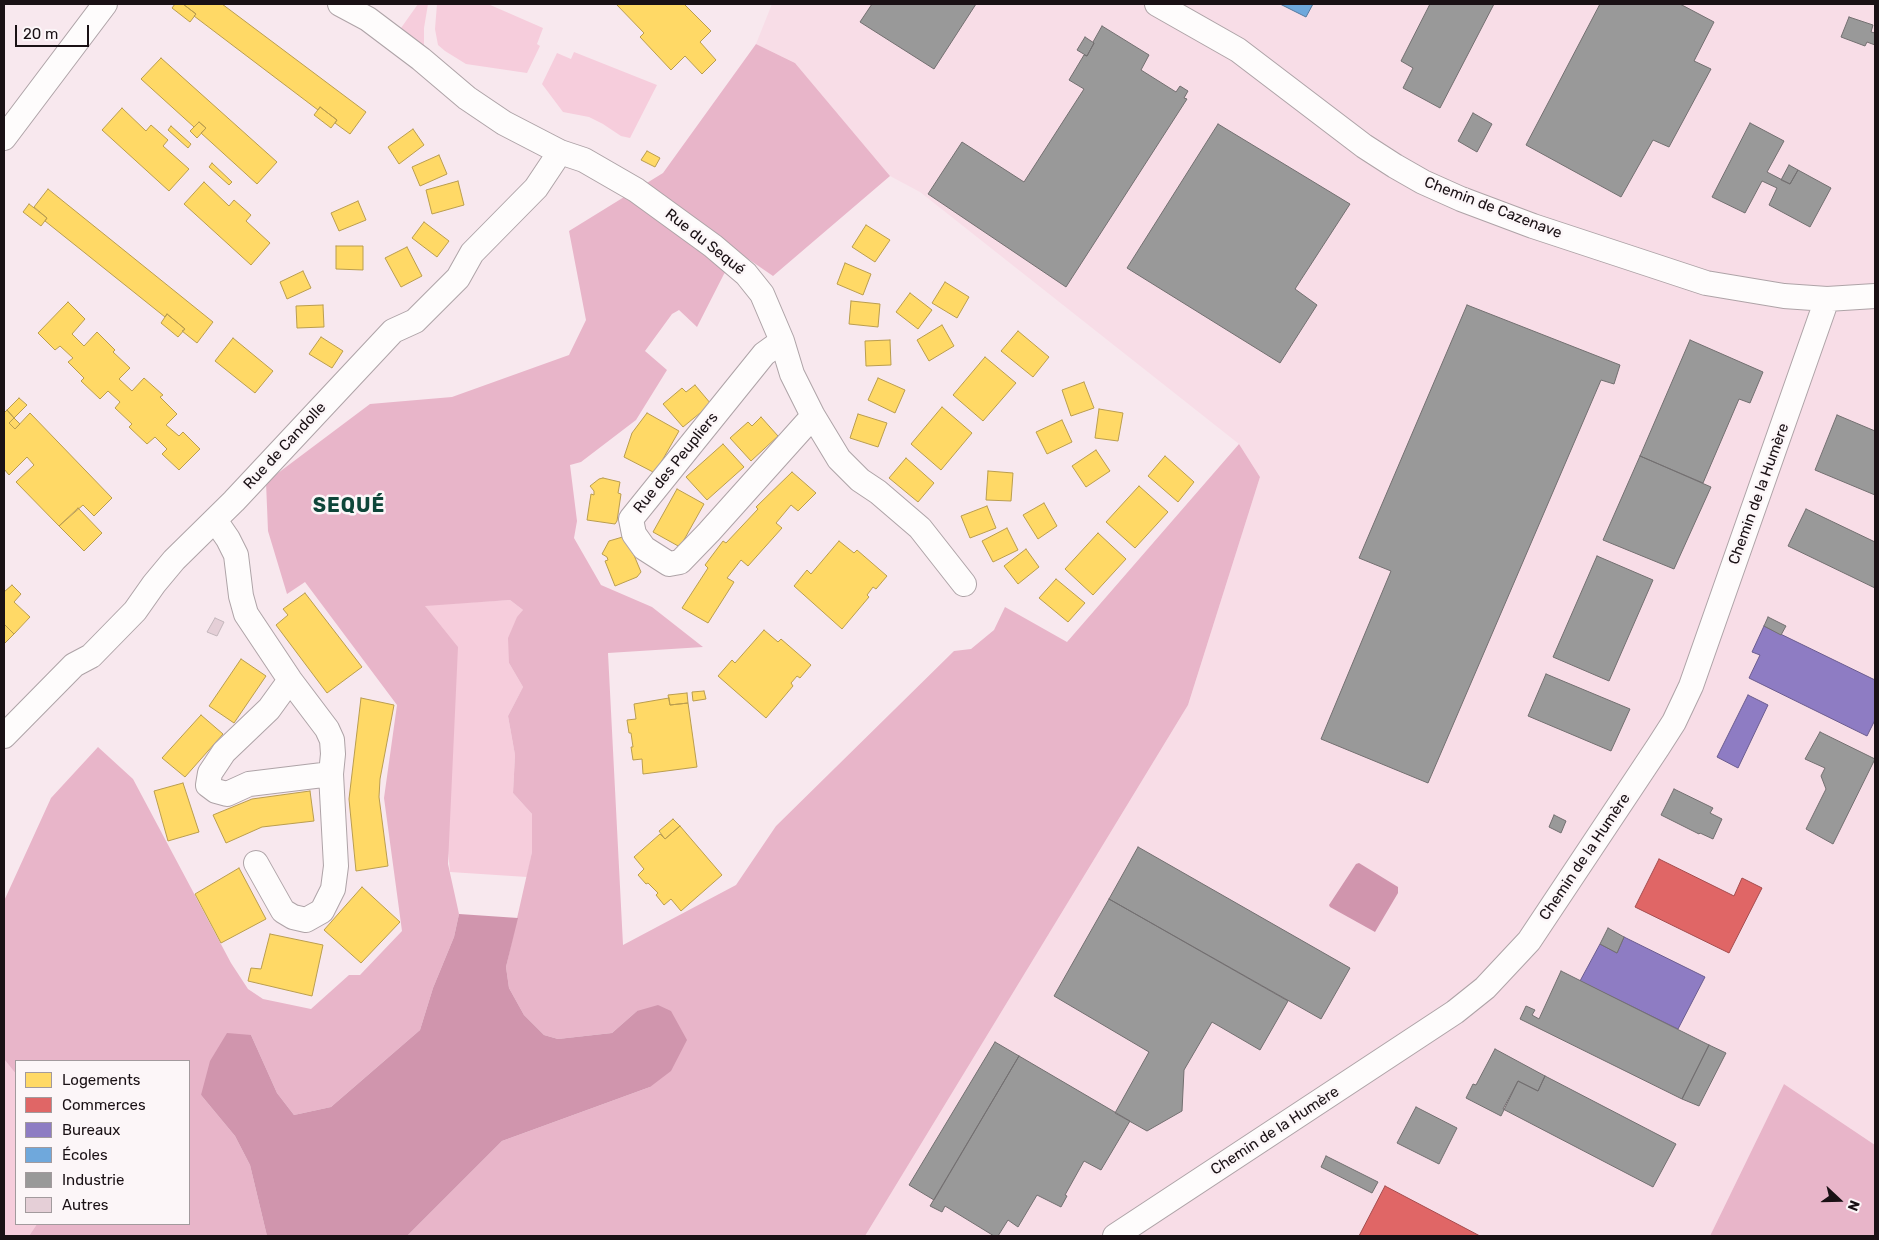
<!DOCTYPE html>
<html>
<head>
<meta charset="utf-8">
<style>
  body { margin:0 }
  #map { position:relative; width:1879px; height:1240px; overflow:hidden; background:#f8e8ee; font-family:Rubik,sans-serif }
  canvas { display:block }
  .frame { position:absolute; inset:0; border:5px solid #1a1115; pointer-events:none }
  .legend { position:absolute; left:15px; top:1060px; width:175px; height:165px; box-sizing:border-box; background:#fcf6f8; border:1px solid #a29a9d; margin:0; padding:6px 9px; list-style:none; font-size:15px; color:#1a1115 }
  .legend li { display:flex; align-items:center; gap:10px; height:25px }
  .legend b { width:25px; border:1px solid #a29a9d }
  .north { position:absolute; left:1814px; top:1175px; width:50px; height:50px; -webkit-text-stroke:4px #fcf6f8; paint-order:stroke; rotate:111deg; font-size:14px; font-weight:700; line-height:20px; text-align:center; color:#1a1115 }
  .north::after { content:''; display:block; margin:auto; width:18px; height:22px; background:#1a1115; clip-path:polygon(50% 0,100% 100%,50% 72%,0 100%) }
  .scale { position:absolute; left:15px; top:25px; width:74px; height:22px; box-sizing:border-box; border:2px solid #1a1115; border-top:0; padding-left:6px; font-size:15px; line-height:18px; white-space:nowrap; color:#1a1115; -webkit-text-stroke:4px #fcf6f8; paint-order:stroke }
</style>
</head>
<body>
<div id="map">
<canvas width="1879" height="1240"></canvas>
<div class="frame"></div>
<ul class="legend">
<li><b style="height:14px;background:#ffd966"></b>Logements</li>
<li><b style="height:14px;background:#e06666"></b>Commerces</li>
<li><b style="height:14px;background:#8e7cc3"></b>Bureaux</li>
<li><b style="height:14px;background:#6fa8dc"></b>Écoles</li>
<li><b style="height:14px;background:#999"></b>Industrie</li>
<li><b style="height:14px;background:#e5cfd7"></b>Autres</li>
</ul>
<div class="north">N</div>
<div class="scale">20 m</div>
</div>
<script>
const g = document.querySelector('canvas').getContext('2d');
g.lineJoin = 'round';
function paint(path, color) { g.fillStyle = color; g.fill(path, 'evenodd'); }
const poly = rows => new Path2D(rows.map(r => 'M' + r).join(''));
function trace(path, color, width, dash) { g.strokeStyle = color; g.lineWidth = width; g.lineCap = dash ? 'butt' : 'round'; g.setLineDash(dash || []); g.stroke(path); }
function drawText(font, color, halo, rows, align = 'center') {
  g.font = font + ' Rubik,sans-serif'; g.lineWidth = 5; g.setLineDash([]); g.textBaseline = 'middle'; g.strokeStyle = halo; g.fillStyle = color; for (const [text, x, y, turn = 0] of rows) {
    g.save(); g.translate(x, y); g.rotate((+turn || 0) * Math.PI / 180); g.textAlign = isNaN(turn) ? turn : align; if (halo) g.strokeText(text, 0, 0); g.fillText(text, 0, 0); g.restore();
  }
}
const built = poly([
  [772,4,1875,4,1875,1145,1784,1084,1710,1236,865,1236,1188,705,1260,477,1239,444,920,192,890,176,795,63,756,44]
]);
const green = poly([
  [418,4,428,4,424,28,424,46,401,28],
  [437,4,488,4,543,28,537,44,540,46,527,73,466,64,445,51,438,45,435,29],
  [574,52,657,85,630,138,621,136,603,124,589,117,563,112,542,84,557,53,571,59],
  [510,600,523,610,509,663,523,687,508,716,515,755,513,793,532,814,532,852,527,877,450,872,425,605],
  [4,1059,16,1074,16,1224,37,1224,29,1236,4,1236]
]);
const forest = poly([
  [756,44,795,63,890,176,773,276,741,254,724,274,697,327,679,310,672,314,645,351,667,370,636,420,581,462,570,465,577,521,574,538,601,585,652,607,703,647,608,653,623,945,736,885,776,826,954,651,971,649,994,630,1005,607,1067,642,1239,444,1260,477,1188,705,865,1236,407,1236,502,1141,650,1087,637,1011,612,1033,558,1039,544,1035,524,1015,509,988,506,967,532,852,532,814,513,793,515,755,508,716,523,687,509,663,508,638,517,617,523,610,510,600,425,606,458,647,448,864,459,914,454,937,433,988,420,1030,331,1107,294,1115,277,1093,251,1035,201,1095,235,1136,250,1165,267,1236,29,1236,37,1224,189,1224,189,1061,16,1061,16,1074,4,1059,4,901,51,798,98,747,133,779,231,963,248,989,263,999,311,1009,349,975,360,975,402,931,384,798,397,705,305,582,287,594,268,531,266,482,370,404,452,397,569,355,586,320,569,231,663,173],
  [1784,1084,1875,1145,1875,1236,1710,1236]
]);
const water = poly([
  [1359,863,1398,887,1398,893,1375,932,1330,907,1329,905,1356,864],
  [459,914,518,918,506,967,509,988,524,1015,544,1035,558,1039,612,1033,637,1011,658,1005,671,1011,687,1040,671,1071,650,1087,502,1141,407,1236,267,1236,250,1165,235,1136,201,1095,210,1061,227,1033,251,1035,277,1093,294,1115,331,1107,420,1030,433,988,454,937]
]);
const homes = poly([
  [175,4,183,4,196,14,190,22,172,8,175,4],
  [183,4,222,4,366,112,350,134,335,123,337,120,320,107,318,110,194,16,196,14,183,4],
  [616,4,684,4,711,31,700,42,716,60,702,74,685,56,671,70,640,37,644,33,616,4],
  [161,58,277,162,257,184,201,133,206,128,199,122,194,127,141,79,161,58],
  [320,107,337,120,331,128,314,115,320,107],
  [122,108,146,131,151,125,168,140,163,146,189,169,169,191,102,130,122,108],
  [199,122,206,128,197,138,190,131,199,122],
  [171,126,191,144,188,148,168,130,171,126],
  [413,129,424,145,399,164,388,147,413,129],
  [647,151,660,158,655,167,641,160,647,151],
  [439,155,447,174,420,186,412,167,439,155],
  [212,163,232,182,229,185,209,167,212,163],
  [458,181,464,205,432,214,426,190,458,181],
  [204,182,229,206,234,200,251,215,246,221,270,243,251,265,184,204,204,182],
  [48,189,213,322,197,343,182,331,185,329,167,314,165,317,45,221,47,218,34,207,48,189],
  [358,201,366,220,339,231,331,213,358,201],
  [29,204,47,218,41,226,23,212,29,204],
  [424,222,449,241,437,257,412,238,424,222],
  [866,225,890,240,875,262,852,247,866,225],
  [336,246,363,246,363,270,336,269,336,246],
  [407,247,422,276,401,287,385,258,407,247],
  [845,263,871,274,863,295,837,284,845,263],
  [303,271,311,288,287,299,280,282,303,271],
  [945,282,969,297,957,318,932,303,945,282],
  [910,293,932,310,918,329,896,312,910,293],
  [851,301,880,304,878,327,849,324,851,301],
  [68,302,85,319,72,334,84,346,97,332,115,350,113,352,130,368,119,379,132,391,144,378,163,395,160,397,177,414,166,425,179,436,183,432,200,449,179,470,162,454,167,449,155,437,147,444,129,427,132,424,115,408,120,402,108,391,100,399,81,381,84,378,68,362,73,358,60,346,55,350,38,333,68,302],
  [323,305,324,327,297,328,296,306,323,305],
  [167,314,185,329,178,337,161,323,167,314],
  [942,325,954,346,929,361,917,340,942,325],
  [1018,331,1049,357,1033,377,1001,351,1018,331],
  [321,337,343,351,332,368,309,354,321,337],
  [233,338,273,371,255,393,215,361,233,338],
  [890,340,891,365,866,366,865,341,890,340],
  [985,357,1016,383,983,421,953,395,985,357],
  [878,378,905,390,895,413,868,400,878,378],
  [1084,382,1094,408,1071,416,1062,390,1084,382],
  [695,385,711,404,683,427,663,404,682,388,686,392,695,385],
  [19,398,27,405,14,418,7,410,19,398],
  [942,407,972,433,941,470,911,444,942,407],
  [1099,409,1123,413,1118,441,1095,438,1099,409],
  [7,410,14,418,9,423,15,429,30,413,112,498,94,516,83,505,59,526,16,482,34,465,27,457,9,475,4,469,4,413,7,410],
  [647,413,679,431,655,473,624,457,632,433,647,413],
  [858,414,887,423,878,447,850,438,858,414],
  [761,417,778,436,751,461,730,438,748,422,752,426,761,417],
  [14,418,20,424,15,429,9,423,14,418],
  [1062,420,1072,442,1047,454,1036,432,1062,420],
  [723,444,744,467,707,500,686,477,723,444],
  [1096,450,1110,471,1086,487,1072,466,1096,450],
  [1165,456,1194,482,1178,502,1148,476,1165,456],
  [906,458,934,483,918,502,889,478,906,458],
  [988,471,1013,473,1011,501,986,500,988,471],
  [792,472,816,493,798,511,791,505,776,523,782,528,748,566,741,560,727,578,734,582,708,623,682,608,708,568,705,565,723,541,726,543,758,509,756,507,792,472],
  [603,478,620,482,618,493,621,494,617,521,615,524,587,520,591,494,594,495,594,491,590,486,599,479,603,478],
  [1139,486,1168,512,1135,548,1106,522,1139,486],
  [677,489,704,504,680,547,653,532,677,489],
  [1044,503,1057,526,1038,539,1023,515,1044,503],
  [987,506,996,528,970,538,961,516,987,506],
  [78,508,102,533,84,551,59,526,78,508],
  [1007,528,1018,550,993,562,982,541,1007,528],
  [1098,533,1126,559,1093,595,1065,569,1098,533],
  [626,536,641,572,637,577,615,586,605,561,608,560,607,557,602,554,609,541,626,536],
  [839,541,854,553,857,550,887,576,876,589,873,587,867,595,869,597,842,629,794,586,807,570,811,574,839,541],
  [1026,549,1039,567,1018,584,1004,566,1026,549],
  [1056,579,1085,603,1068,622,1039,598,1056,579],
  [12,585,21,594,14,602,30,617,14,634,4,624,4,592,12,585],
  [305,593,362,667,327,693,276,625,288,615,283,609,305,593],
  [4,624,14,634,4,644,4,624],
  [764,630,778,642,781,639,811,665,800,678,797,676,791,683,793,686,766,718,718,676,732,660,735,663,764,630],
  [241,659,266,676,234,723,209,706,241,659],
  [704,691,706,699,693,701,692,692,704,691],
  [687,693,688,703,670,705,668,695,687,693],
  [361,698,394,705,380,779,379,797,388,866,356,871,349,799,361,698],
  [669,698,670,705,688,703,697,767,643,774,642,759,633,760,631,747,633,747,631,733,629,733,627,720,636,719,634,704,669,698],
  [201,715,223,734,185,777,162,758,201,715],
  [183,783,199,832,168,841,154,791,183,783],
  [310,791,314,821,262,827,226,843,213,815,252,799,310,791],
  [673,819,680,826,665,839,659,831,673,819],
  [680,826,722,875,681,911,671,899,664,905,656,895,658,893,648,883,646,884,638,875,644,869,634,857,660,834,665,839,680,826],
  [239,868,266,919,221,943,195,894,239,868],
  [362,887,400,922,361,963,324,930,362,887],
  [270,934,323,945,312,996,248,981,251,968,261,969,270,934]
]);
const shops = poly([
  [1659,859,1734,896,1742,878,1762,888,1729,953,1635,907,1659,859],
  [1385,1186,1480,1236,1359,1236,1385,1186]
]);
const offices = poly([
  [1764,626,1875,680,1875,720,1867,736,1749,678,1760,655,1752,652,1764,626],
  [1748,695,1768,705,1738,768,1717,757,1748,695],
  [1624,937,1705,977,1678,1029,1580,981,1600,944,1617,953,1624,937]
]);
const schools = poly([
  [1280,4,1313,4,1306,17,1280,4]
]);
const industry = poly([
  [872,4,976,4,934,69,860,22,872,4],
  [1430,4,1494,4,1440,108,1403,88,1413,68,1401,61,1430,4],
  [1600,4,1680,4,1714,22,1694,61,1711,69,1669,147,1653,140,1621,197,1526,145,1600,4],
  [1849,17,1873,25,1871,32,1875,33,1875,45,1867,42,1865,46,1841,37,1849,17],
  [1102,26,1149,55,1141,70,1176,92,1180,86,1188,91,1184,98,1187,99,1066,287,928,194,962,142,1024,182,1084,89,1069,80,1084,55,1087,56,1094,43,1093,42,1102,26],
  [1085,37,1094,43,1087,56,1077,50,1085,37],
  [1473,113,1492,124,1477,152,1458,141,1473,113],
  [1750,123,1784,141,1767,172,1790,184,1798,170,1831,188,1810,227,1769,205,1777,188,1762,181,1745,213,1712,197,1750,123],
  [1218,124,1350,204,1295,289,1317,305,1280,363,1127,268,1218,124],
  [1789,165,1798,170,1790,184,1781,180,1789,165],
  [1467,305,1620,365,1614,384,1601,380,1428,783,1321,739,1391,571,1359,558,1467,305],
  [1690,340,1763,372,1750,403,1739,399,1703,483,1640,456,1690,340],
  [1837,415,1875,431,1875,495,1815,470,1837,415],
  [1640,456,1711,487,1674,569,1603,540,1640,456],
  [1806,509,1875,542,1875,588,1788,546,1806,509],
  [1597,556,1653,580,1609,681,1553,657,1597,556],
  [1768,617,1786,626,1781,635,1764,626,1768,617],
  [1546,674,1630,709,1611,751,1528,716,1546,674],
  [1820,732,1875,759,1833,844,1806,829,1826,789,1821,776,1825,768,1805,759,1820,732],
  [1674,789,1713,808,1710,813,1722,819,1713,839,1700,833,1699,834,1661,815,1674,789],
  [1554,815,1566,821,1561,833,1549,827,1554,815],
  [1138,847,1350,968,1321,1019,1109,899,1138,847],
  [1109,899,1288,1001,1260,1050,1212,1022,1184,1070,1182,1111,1147,1131,1115,1113,1149,1052,1054,996,1109,899],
  [1608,928,1624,937,1617,953,1600,944,1608,928],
  [1561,971,1709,1045,1682,1099,1520,1019,1526,1006,1535,1010,1532,1015,1539,1019,1561,971],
  [995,1042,1019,1056,934,1200,909,1185,995,1042],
  [1709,1045,1726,1053,1699,1106,1682,1099,1709,1045],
  [1495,1049,1545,1076,1538,1091,1518,1081,1501,1116,1466,1098,1473,1084,1476,1085,1495,1049],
  [1019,1056,1130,1121,1101,1170,1084,1161,1065,1195,1067,1196,1061,1207,1037,1195,1018,1227,1008,1220,998,1236,994,1236,945,1206,942,1212,930,1206,1019,1056],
  [1545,1076,1676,1144,1653,1187,1503,1109,1518,1081,1538,1091,1545,1076],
  [1416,1107,1457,1128,1439,1164,1397,1143,1416,1107],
  [1326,1156,1378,1182,1372,1193,1321,1167,1326,1156]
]);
const building = poly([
  [215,618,224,622,217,636,207,632,215,618]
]);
const minor = poly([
  [340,4,368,19,421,59,467,98,504,123,560,152,584,160,636,190,713,246,746,274,762,294,782,341,792,374,813,416,839,459,860,480,878,492,920,528,964,584],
  [1157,4,1238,50,1364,146,1395,166,1423,182,1461,199,1533,226,1706,283,1784,296,1827,299,1875,296],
  [4,138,105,4],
  [782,341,764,354,631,519,634,534,644,548,669,564,680,562,709,532,813,416],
  [215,520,228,539,236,555,241,596,246,614,290,680,327,729,332,740,333,754,331,774,336,866,333,889,322,911,306,920,293,917,283,911,256,863],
  [290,680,269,709,224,752,210,773,208,785,216,791,227,794,249,784,331,774],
  [4,736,74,665,91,656,135,611,154,584,174,560,234,501,393,331,415,321,458,278,472,253,536,188,560,152],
  [1115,1236,1455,1012,1485,988,1529,941,1658,747,1674,722,1691,686,1827,299]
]);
const streetNames = [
  ["Chemin de Cazenave",1493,208,21],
  ["Rue du Sequé",705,242,38],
  ["Rue de Candolle",285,446,-47],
  ["Rue des Peupliers",676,463,-51],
  ["Chemin de la Humère",1759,494,-70],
  ["Chemin de la Humère",1585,857,-56],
  ["Chemin de la Humère",1275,1131,-33]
];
const districtNames = [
  ["SEQUÉ",349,506]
];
paint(built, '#f8dde7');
paint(green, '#f6cddc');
paint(forest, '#e8b5c9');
paint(water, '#d095ad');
paint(homes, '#ffd966');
trace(homes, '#ba9d4e', 1);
paint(shops, '#e06666');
trace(shops, '#a54c4e', 1);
paint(offices, '#8e7cc3');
trace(offices, '#6b5c8f', 1);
paint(schools, '#6fa8dc');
trace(schools, '#567ba0', 1);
paint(industry, '#999');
trace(industry, '#737071', 1);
paint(building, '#e5cfd7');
trace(building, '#c3b6bb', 1);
trace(minor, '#aea3a7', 26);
trace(minor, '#fefcfc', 24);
drawText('15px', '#1a1115', '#fcf6f8', streetNames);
g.letterSpacing = '1px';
drawText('bold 20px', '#0e4539', '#fcf6f8', districtNames);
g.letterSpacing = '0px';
</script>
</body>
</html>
